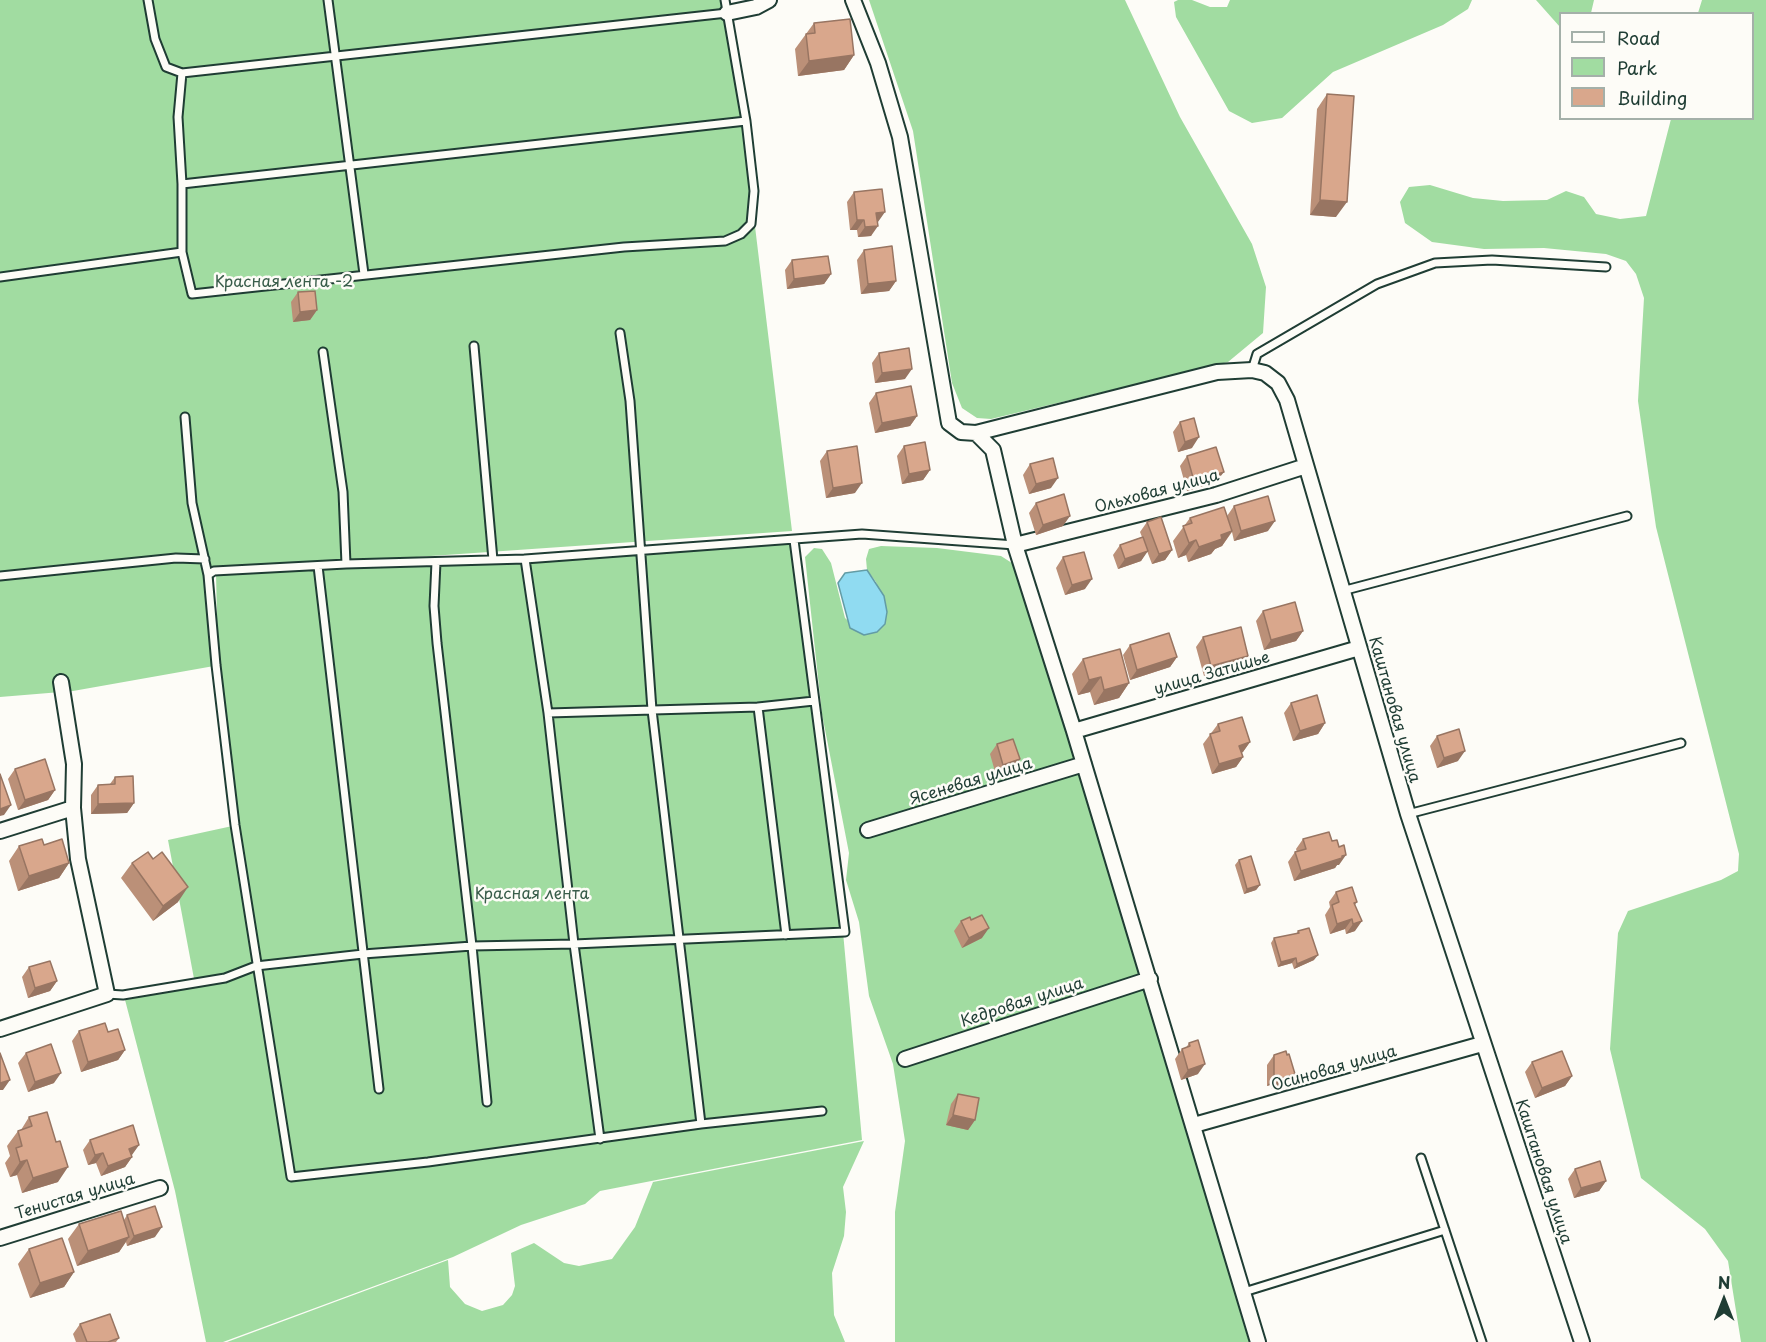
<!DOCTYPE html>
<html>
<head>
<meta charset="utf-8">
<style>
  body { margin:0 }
  #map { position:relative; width:1766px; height:1342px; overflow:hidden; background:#fdfcf7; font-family:"Playpen Sans",sans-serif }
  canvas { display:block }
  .legend { position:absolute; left:1559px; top:12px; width:195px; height:108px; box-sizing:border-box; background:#fdfcf7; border:2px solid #a4b0a9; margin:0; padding:8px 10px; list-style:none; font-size:18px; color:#1f3d34 }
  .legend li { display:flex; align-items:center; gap:12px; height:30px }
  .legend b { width:30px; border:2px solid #a4b0a9 }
  .north { position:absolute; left:1694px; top:1270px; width:60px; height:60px; -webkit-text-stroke:4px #fdfcf7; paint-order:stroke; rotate:0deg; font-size:16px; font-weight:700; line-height:24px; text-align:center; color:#1f3d34 }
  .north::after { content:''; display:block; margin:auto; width:21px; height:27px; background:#1f3d34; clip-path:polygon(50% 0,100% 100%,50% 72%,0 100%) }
</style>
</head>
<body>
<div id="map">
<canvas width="1766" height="1342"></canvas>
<ul class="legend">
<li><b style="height:8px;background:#fdfcf7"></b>Road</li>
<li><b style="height:16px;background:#a1dca1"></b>Park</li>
<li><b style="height:16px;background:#d9a78c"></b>Building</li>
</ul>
<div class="north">N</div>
</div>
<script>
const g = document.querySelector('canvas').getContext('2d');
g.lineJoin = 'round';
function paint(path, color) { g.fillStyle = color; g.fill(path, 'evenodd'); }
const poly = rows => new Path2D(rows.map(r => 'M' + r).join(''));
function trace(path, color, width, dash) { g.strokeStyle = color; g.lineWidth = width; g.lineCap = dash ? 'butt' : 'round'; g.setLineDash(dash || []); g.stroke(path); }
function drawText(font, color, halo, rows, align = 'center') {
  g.font = font + ' "Playpen Sans",sans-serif'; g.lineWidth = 5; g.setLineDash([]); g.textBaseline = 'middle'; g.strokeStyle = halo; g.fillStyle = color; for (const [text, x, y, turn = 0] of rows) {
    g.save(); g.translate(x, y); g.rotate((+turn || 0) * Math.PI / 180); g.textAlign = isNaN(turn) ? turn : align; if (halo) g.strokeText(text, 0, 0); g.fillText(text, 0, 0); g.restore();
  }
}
const green = poly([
  [0,0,725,0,746,121,753,210,792,531,214,571,214,666,73,691,0,697],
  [869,0,1125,0,1180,117,1252,244,1266,287,1263,333,1228,362,991,419,977,418,962,408,952,383,913,131],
  [1178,0,1192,0,1210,7,1227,7,1230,0,1472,0,1468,9,1443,25,1333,72,1282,118,1252,123,1229,111,1176,17,1174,2],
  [1536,0,1594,0,1591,13,1560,14,1560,27],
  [1702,0,1766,0,1766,1342,1741,1342,1728,1261,1705,1229,1641,1178,1610,1049,1618,933,1628,911,1721,880,1738,871,1739,854,1656,527,1638,401,1644,298,1636,274,1626,261,1606,254,1544,248,1484,249,1432,242,1405,223,1400,202,1409,187,1430,185,1473,198,1503,201,1547,200,1566,191,1584,197,1596,214,1620,219,1646,216,1671,119,1752,118,1752,14,1698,13],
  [793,540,843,932,862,1140,600,1191,585,1204,521,1225,453,1257,223,1342,206,1342,175,1191,124,996,195,984,168,840,237,825,218,666,216,573,425,565],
  [881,546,937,548,1001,556,1015,565,1086,786,1249,1342,895,1342,895,1212,905,1141,893,1064,869,996,859,922,846,880,849,853,822,714,805,557,814,548,822,549,831,563,845,618,864,635,877,632,885,624,876,582,867,570,866,559,869,549],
  [864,1141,843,1187,846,1212,844,1236,832,1273,834,1315,845,1342,227,1342,448,1260,450,1287,465,1304,482,1311,503,1305,512,1295,515,1286,511,1253,534,1243,564,1263,579,1266,612,1259,635,1227,653,1182]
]);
const water = poly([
  [867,570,884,596,887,612,885,624,877,632,864,635,850,628,838,583,845,573,867,570]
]);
const service = poly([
  [148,0,155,39,166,67,182,73,727,13],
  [328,0,364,274],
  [182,73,178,117,182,184,182,252,192,294,624,247,725,241,741,234,751,224,754,191,746,121,725,0],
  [182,184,746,121],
  [0,277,182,252],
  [620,333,630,401,652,710,701,1124],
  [474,346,493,560],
  [323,352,343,492,346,564],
  [1252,370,1257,354,1377,284,1435,263,1492,260,1606,267],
  [185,417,192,503,208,575],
  [525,559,548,713,574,944,600,1139],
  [436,562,434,606,437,643,472,946,487,1102],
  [318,566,379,1089],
  [0,576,176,558,205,559],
  [1342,591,1627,516],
  [758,707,786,935],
  [548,713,758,707,814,701],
  [1408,814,1681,743],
  [107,994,123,995,225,978,256,966,363,954,472,946,574,944,845,932,794,540],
  [822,1111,701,1124,428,1162,291,1177,235,825,216,665,208,575,214,571,346,564,525,559,862,534,1015,545],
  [1421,1158,1482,1342],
  [1244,1292,1445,1230]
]);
const minor = poly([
  [853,0,878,63,900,137,949,423,961,432,976,433,993,450,1015,545,1074,731,1258,1342],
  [727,13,756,7,769,0],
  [976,433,1217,372,1252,370,1265,373,1278,383,1287,400,1408,814,1582,1342],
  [1015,545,1216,495,1306,466],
  [1074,731,1359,648],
  [868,830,1084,764],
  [0,831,73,808],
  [0,1029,107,994,78,859,73,808,74,764,61,682],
  [905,1059,1150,979],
  [1194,1125,1482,1044],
  [0,1238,160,1188]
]);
const wall = poly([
  [814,23,854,55,844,70,798,76,795,49],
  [1327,94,1336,217,1310,215,1317,109],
  [854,192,878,222,877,222,871,236,858,237,857,230,850,230,847,202],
  [864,250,896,281,889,291,861,294,857,260],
  [792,260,831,274,824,284,787,289,785,270],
  [298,292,317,310,310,320,293,322,291,302],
  [879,353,905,379,875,383,872,363],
  [876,393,917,416,910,426,875,433,869,403],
  [1180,422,1192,448,1178,452,1173,432],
  [904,446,930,470,923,480,902,484,897,456],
  [827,451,855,493,826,498,820,461],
  [1187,456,1216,482,1187,491,1180,466],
  [1030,464,1051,488,1029,494,1023,475],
  [1036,503,1063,526,1036,535,1029,513],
  [1234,506,1268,531,1234,541,1232,532,1222,546,1215,549,1211,554,1188,562,1186,555,1178,558,1173,541,1190,518,1227,516],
  [1147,522,1172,550,1165,560,1152,564,1147,551,1141,561,1118,569,1113,555,1120,545,1142,537,1140,532],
  [1063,557,1085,589,1065,595,1056,568],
  [1263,611,1303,631,1296,641,1264,650,1256,621],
  [1203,637,1248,656,1241,666,1204,676,1196,647],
  [1130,645,1177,657,1170,667,1130,680,1123,655],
  [1083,659,1129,683,1119,698,1094,705,1090,692,1078,695,1072,674],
  [1291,703,1325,723,1318,734,1293,741,1284,713],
  [1218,724,1250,742,1242,753,1243,757,1236,767,1212,774,1203,744],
  [1437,736,1458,761,1437,768,1430,746],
  [997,744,1020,759,1013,769,996,775,990,754],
  [15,769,55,790,48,800,18,810,8,779],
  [115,777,134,803,127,813,91,814,91,795,98,785,110,784],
  [1303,839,1339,865,1337,865,1335,868,1294,881,1288,862,1295,852,1297,852,1296,849],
  [44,845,69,863,59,878,18,891,9,861,19,846],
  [153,859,178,902,153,921,121,878,132,863],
  [1239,860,1260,885,1256,890,1244,894,1235,865],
  [1336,892,1357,902,1355,905,1355,931,1346,934,1345,929,1330,934,1325,915,1330,907,1329,902],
  [971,920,982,938,962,948,954,931,961,921],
  [1298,931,1314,960,1294,969,1292,963,1278,967,1271,943,1274,938,1296,934],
  [29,967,57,981,50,991,28,998,22,977],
  [79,1031,108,1032,125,1050,118,1060,81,1072,72,1041],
  [1189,1043,1198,1074,1181,1080,1175,1059,1182,1049,1186,1048],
  [26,1053,54,1083,28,1092,18,1063],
  [1274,1055,1287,1055,1295,1074,1288,1084,1272,1089,1270,1085,1267,1086,1267,1065],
  [1532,1062,1572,1076,1565,1086,1535,1098,1525,1072],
  [958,1094,975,1120,968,1130,946,1125,951,1104],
  [29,1117,58,1182,22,1193,17,1175,10,1177,5,1163,10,1156,7,1146,18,1131,21,1130],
  [90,1140,139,1145,131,1155,132,1157,125,1167,101,1176,96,1163,88,1165,83,1150],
  [1575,1169,1606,1181,1599,1191,1574,1198,1568,1179],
  [127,1215,155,1237,127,1246,126,1242,119,1252,77,1266,68,1239,79,1224,124,1220],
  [29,1249,74,1272,64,1287,30,1298,18,1264],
  [80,1324,119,1338,116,1342,76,1342,73,1334]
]);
const shadedWall = poly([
  [854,55,844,70,798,76,809,61],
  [1320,200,1347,202,1336,217,1310,215],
  [885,212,878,222,869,223,876,213],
  [857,220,864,220,857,230,850,230],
  [878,226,871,236,858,237,865,227],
  [831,274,824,284,787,289,794,279],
  [896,281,889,291,861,294,868,284],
  [317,310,310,320,293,322,300,312],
  [912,369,905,379,875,383,882,373],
  [917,416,910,426,875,433,882,423],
  [1199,437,1192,448,1178,452,1185,442],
  [930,470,923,480,902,484,909,474],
  [1224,472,1216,482,1187,491,1194,481],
  [1058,478,1051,488,1029,494,1036,484],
  [862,483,855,493,826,498,833,488],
  [1070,516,1063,526,1036,535,1043,525],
  [1275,521,1268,531,1234,541,1241,531],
  [1232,531,1222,546,1215,549,1211,554,1188,562,1199,547,1221,535],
  [1196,540,1186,555,1178,558,1189,543],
  [1172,550,1165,560,1152,564,1159,554],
  [1148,551,1141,561,1118,569,1125,559],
  [1092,579,1085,589,1065,595,1072,585],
  [1303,631,1296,641,1264,650,1271,640],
  [1248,656,1241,666,1204,676,1211,666],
  [1177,657,1170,667,1130,680,1137,670],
  [1101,677,1090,692,1078,695,1089,680],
  [1129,683,1119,698,1094,705,1104,690],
  [1325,723,1318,734,1293,741,1300,731],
  [1250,742,1243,752,1232,756,1239,746],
  [1465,751,1458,761,1437,768,1444,758],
  [1243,757,1236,767,1212,774,1219,764],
  [1020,759,1013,769,996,775,1003,765],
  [55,790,48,800,18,810,25,800],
  [134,803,127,813,91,814,98,804],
  [11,805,4,815,0,816,0,809],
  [1346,855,1339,865,1337,865,1335,868,1294,881,1301,871],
  [69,863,59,878,18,891,29,876],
  [1260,885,1256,890,1244,894,1247,889],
  [188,887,178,902,153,921,163,906],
  [1352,919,1345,929,1330,934,1337,924],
  [1362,921,1355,931,1346,934,1353,924],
  [989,928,982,938,962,948,969,938],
  [1318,955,1314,960,1294,969,1297,964],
  [1296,958,1292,963,1278,967,1281,962],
  [57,981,50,991,28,998,35,988],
  [125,1050,118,1060,81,1072,88,1062],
  [1205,1064,1198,1074,1181,1080,1188,1070],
  [61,1073,54,1083,28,1092,35,1082],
  [1295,1074,1288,1084,1272,1089,1279,1079],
  [1277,1075,1270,1085,1267,1086,1274,1076],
  [1572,1076,1565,1086,1535,1098,1542,1088],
  [10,1080,3,1090,0,1090,0,1083],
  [953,1115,975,1120,968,1130,946,1125],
  [139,1145,132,1155,122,1159,129,1149],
  [103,1153,96,1163,88,1165,95,1155],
  [132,1157,125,1167,101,1176,108,1166],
  [27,1160,17,1175,10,1177,20,1162],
  [68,1167,58,1182,22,1193,33,1178],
  [1606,1181,1599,1191,1574,1198,1581,1188],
  [162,1227,155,1237,127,1246,134,1236],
  [129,1237,119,1252,77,1266,88,1251],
  [74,1272,64,1287,30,1298,40,1283]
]);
const building = poly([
  [850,19,854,55,809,61,806,34,815,33,814,23,850,19],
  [1327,94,1354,96,1347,202,1320,200,1327,94],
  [882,189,885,212,876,213,878,226,865,227,864,220,857,220,854,192,882,189],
  [892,246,896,281,868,284,864,250,892,246],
  [828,256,831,274,794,279,792,260,828,256],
  [315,291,317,310,300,312,298,292,315,291],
  [909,348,912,369,882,373,879,353,909,348],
  [911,386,917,416,882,423,876,393,911,386],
  [1194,418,1199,437,1185,442,1180,422,1194,418],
  [925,442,930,470,909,474,904,446,925,442],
  [857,446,862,483,833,488,827,451,857,446],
  [1216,447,1224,472,1194,481,1187,456,1216,447],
  [1053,458,1058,478,1036,484,1030,464,1053,458],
  [1064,494,1070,516,1043,525,1036,503,1064,494],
  [1268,496,1275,521,1241,531,1234,506,1268,496],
  [1224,507,1232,531,1221,535,1222,539,1199,547,1196,540,1189,543,1183,526,1192,523,1190,518,1224,507],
  [1161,517,1172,550,1159,554,1147,522,1161,517],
  [1143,537,1148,551,1125,559,1120,545,1143,537],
  [1084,552,1092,579,1072,585,1063,557,1084,552],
  [1295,602,1303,631,1271,640,1263,611,1295,602],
  [1241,627,1248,656,1211,666,1203,637,1241,627],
  [1169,633,1177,657,1137,670,1130,645,1169,633],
  [1120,649,1129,683,1104,690,1101,677,1089,680,1083,659,1120,649],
  [1317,695,1325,723,1300,731,1291,703,1317,695],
  [1242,717,1250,742,1239,746,1243,757,1219,764,1210,734,1220,731,1218,724,1242,717],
  [1459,729,1465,751,1444,758,1437,736,1459,729],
  [1013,739,1020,759,1003,765,997,744,1013,739],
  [45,759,55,790,25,800,15,769,45,759],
  [0,774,11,805,0,809,0,774],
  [133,776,134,803,98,804,98,785,115,784,115,777,133,776],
  [1329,832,1332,841,1337,840,1339,847,1344,845,1346,855,1342,856,1342,858,1301,871,1295,852,1306,849,1303,839,1329,832],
  [42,839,44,845,62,839,69,863,29,876,19,846,42,839],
  [148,852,153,859,162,852,188,887,163,906,132,863,148,852],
  [1251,856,1260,885,1247,889,1239,860,1251,856],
  [1352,887,1357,902,1354,903,1362,921,1353,924,1352,919,1337,924,1332,905,1339,902,1336,892,1352,887],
  [982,915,989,928,969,938,961,921,970,917,971,920,982,915],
  [1309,928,1318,955,1297,964,1296,958,1281,962,1274,938,1299,933,1298,931,1309,928],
  [50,961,57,981,35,988,29,967,50,961],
  [105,1023,108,1032,118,1029,125,1050,88,1062,79,1031,105,1023],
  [1198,1040,1205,1064,1188,1070,1182,1049,1190,1046,1189,1043,1198,1040],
  [51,1044,61,1073,35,1082,26,1053,51,1044],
  [1286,1051,1287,1055,1289,1054,1295,1074,1279,1079,1277,1075,1274,1076,1274,1055,1286,1051],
  [1562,1051,1572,1076,1542,1088,1532,1062,1562,1051],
  [0,1053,10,1080,0,1083,0,1053],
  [958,1094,979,1098,975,1120,953,1115,958,1094],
  [47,1112,56,1142,60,1141,68,1167,33,1178,27,1160,20,1162,16,1148,22,1146,18,1131,32,1126,29,1117,47,1112],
  [133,1125,139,1145,129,1149,132,1157,108,1166,103,1153,95,1155,90,1140,133,1125],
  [1600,1161,1606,1181,1581,1188,1575,1169,1600,1161],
  [155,1206,162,1227,134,1236,127,1215,155,1206],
  [121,1211,129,1237,88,1251,79,1224,121,1211],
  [62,1238,74,1272,40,1283,29,1249,62,1238],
  [110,1314,119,1338,108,1342,87,1342,80,1324,110,1314]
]);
const parkNames = [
  ["Красная лента -2",284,283],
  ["Красная лента",532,895]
];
const streetNames = [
  ["Ольховая улица",1157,492,-15],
  ["улица Затишье",1212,674,-16],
  ["Каштановая улица",1394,710,74],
  ["Ясеневая улица",971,782,-17],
  ["Кедровая улица",1022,1003,-18],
  ["Осиновая улица",1334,1069,-16],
  ["Каштановая улица",1543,1172,72],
  ["Тенистая улица",75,1197,-17]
];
paint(green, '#a1dca1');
paint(water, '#90dbf1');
trace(water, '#639ca5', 1.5);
trace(service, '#1f3d34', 11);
trace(minor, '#1f3d34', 18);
trace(service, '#fdfcf7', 7);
trace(minor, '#fdfcf7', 14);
paint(wall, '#bb9078');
paint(shadedWall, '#987562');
paint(building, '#d9a78c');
trace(building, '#987562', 1.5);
drawText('16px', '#395d4a', '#fdfcf7', parkNames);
drawText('16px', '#1f3d34', '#fdfcf7', streetNames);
</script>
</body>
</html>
